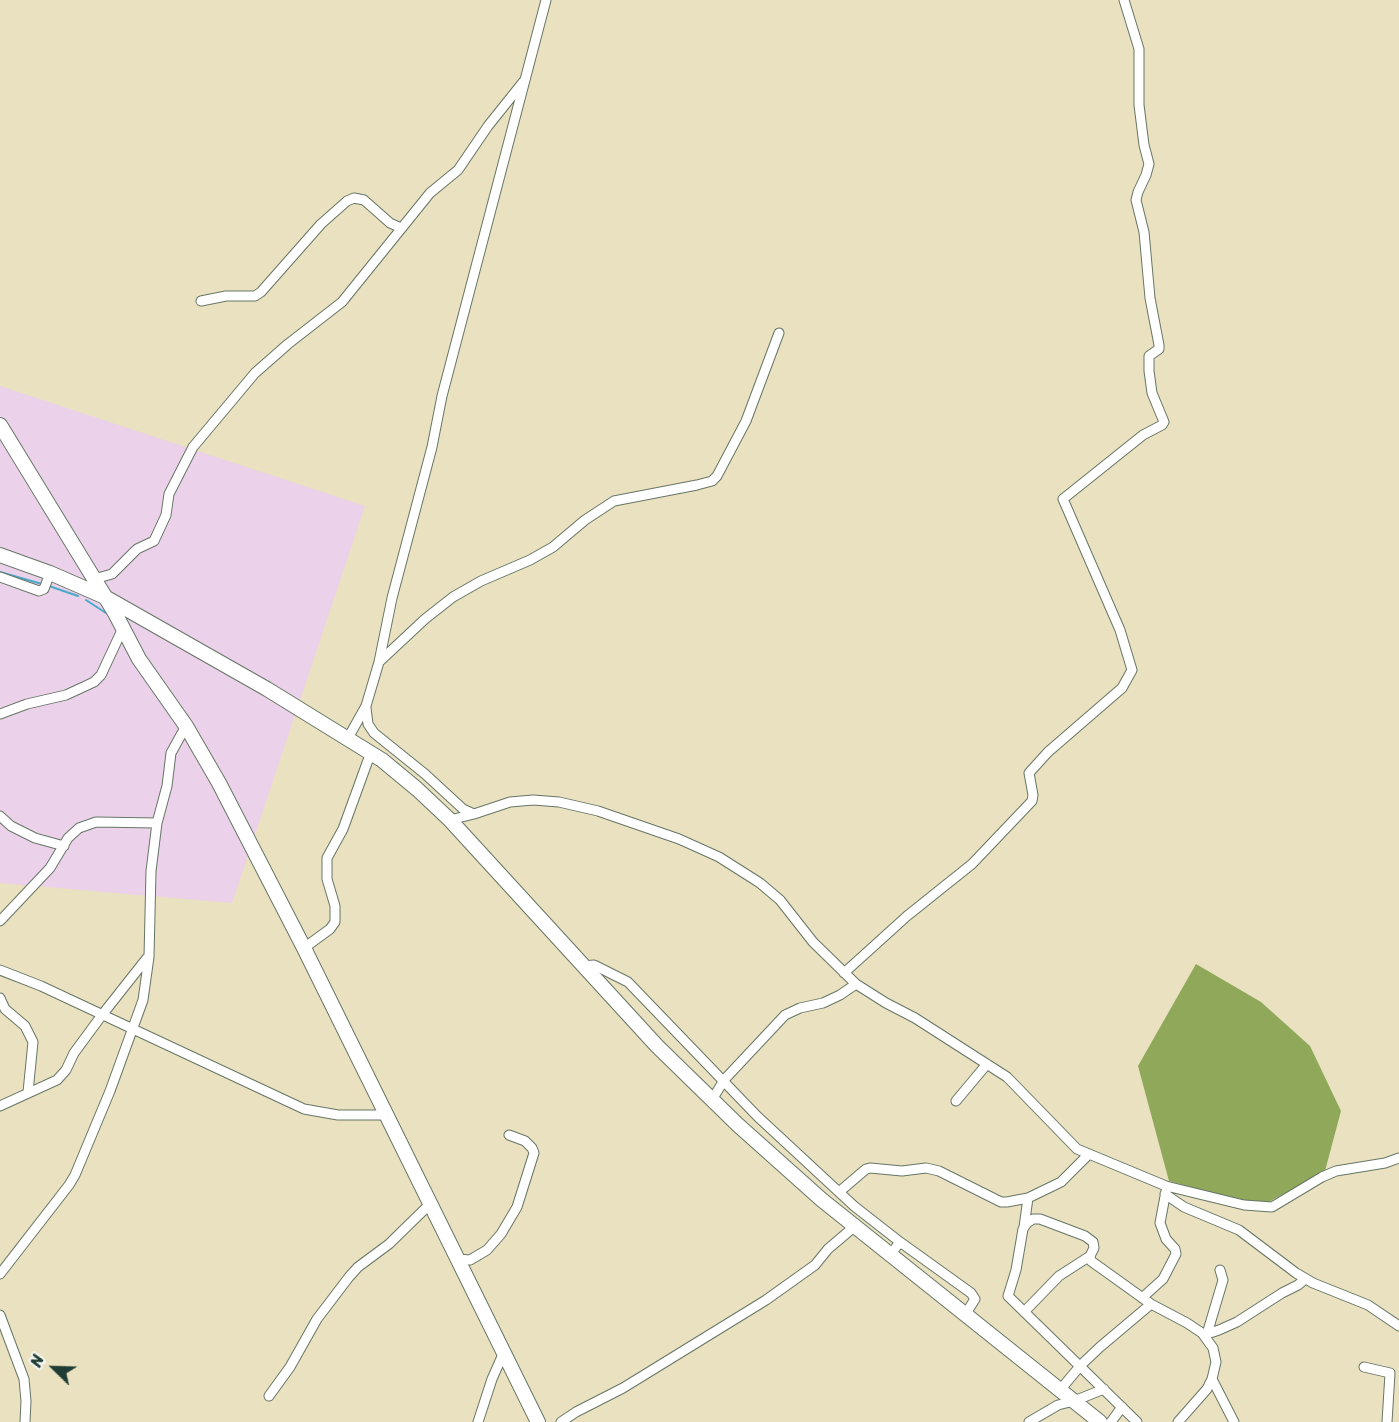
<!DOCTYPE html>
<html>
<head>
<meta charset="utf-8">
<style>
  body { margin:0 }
  #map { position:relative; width:1399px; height:1422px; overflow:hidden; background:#e9e1bf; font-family:Sriracha,sans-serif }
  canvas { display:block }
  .north { position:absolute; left:24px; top:1338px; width:60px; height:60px; -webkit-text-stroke:4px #f6f6f2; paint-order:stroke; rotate:293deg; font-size:16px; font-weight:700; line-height:24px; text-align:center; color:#1f3d34 }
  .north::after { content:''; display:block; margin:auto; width:21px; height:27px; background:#1f3d34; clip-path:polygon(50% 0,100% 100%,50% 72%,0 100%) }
</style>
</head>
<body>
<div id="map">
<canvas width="1399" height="1422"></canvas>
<div class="north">N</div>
</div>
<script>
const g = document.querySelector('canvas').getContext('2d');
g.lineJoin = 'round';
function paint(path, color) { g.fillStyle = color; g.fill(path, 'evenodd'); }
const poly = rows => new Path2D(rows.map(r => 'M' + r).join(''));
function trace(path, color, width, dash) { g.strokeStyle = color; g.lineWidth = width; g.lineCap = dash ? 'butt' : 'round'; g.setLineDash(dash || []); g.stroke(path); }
const built = poly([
  [0,386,365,506,232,903,0,883]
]);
const forest = poly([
  [1196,964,1261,1002,1310,1046,1341,1111,1325,1171,1265,1204,1232,1198,1169,1181,1138,1066]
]);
const stream = poly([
  [0,572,42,584],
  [49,586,78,596],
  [86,600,106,613]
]);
const street = poly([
  [201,301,226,296,255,296,261,292,321,224,347,201,354,198,364,200,390,223,401,228],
  [0,577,39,591,44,589,50,573],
  [94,579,112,574,137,549,154,541,166,515,169,494,193,447,255,373,288,344,342,302,430,193,458,170,488,126,524,81],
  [379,662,425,619,453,597,481,581,530,560,553,547,585,520,614,501,697,485,712,481,717,476,746,421,779,333],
  [366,708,368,724,374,733,425,774,463,809,474,814],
  [0,714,27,704,66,695,94,682,101,675,123,628],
  [348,738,366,706,379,662,392,598,432,447,442,396,546,0],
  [0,816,11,826,35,838,64,846],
  [450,820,474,814,510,802,533,800,559,802,598,811,679,839,719,857,760,883,780,900,813,942,856,984,886,1003,915,1018,1007,1077,1077,1149,1166,1186,1244,1205,1272,1207,1322,1177,1336,1171,1385,1163,1399,1158],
  [0,921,50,868,68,838,79,828,96,822,157,823],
  [304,948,330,929,335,922,335,906,327,879,327,858,343,829,371,752],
  [583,966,594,965,628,982,757,1116,854,1206,900,1242],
  [0,970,41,986,304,1109,338,1115,386,1115],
  [844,973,907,916,972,864,1032,801,1033,795,1029,773,1048,752,1122,688,1132,670,1120,630,1063,499,1143,435,1162,425,1164,422,1152,393,1149,371,1149,356,1159,349,1159,345,1150,298,1144,232,1136,200,1138,192,1146,175,1149,164,1144,145,1139,105,1139,49,1124,0],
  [0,998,5,1009,25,1026,33,1042,28,1092],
  [712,1100,724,1080,785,1015,800,1008,823,1003,840,995,856,984],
  [956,1101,987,1064],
  [0,1106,57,1080,66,1070,74,1053,102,1015,147,958],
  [839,1192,866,1169,870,1168,902,1171,926,1168,939,1171,1001,1202,1007,1202,1028,1198,1061,1182,1088,1155],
  [1165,1194,1184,1207,1239,1230,1296,1273,1313,1283,1368,1305,1399,1326],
  [1024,1227,1028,1198],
  [890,1255,900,1242,971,1293,975,1299,965,1315],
  [458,1259,470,1260,487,1250,501,1234,517,1207,534,1153,532,1148,525,1141,509,1135],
  [0,1274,69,1185,75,1175,110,1091,143,1000,149,957,151,871,157,823,167,786,171,753,186,726],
  [1142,1298,1163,1279,1176,1254,1175,1249,1166,1239,1160,1223,1166,1191],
  [1024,1312,1059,1276,1090,1256],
  [0,1315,24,1379,26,1401,25,1422],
  [1207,1334,1223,1280,1220,1270],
  [1364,1367,1390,1373,1387,1422],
  [1212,1379,1234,1422],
  [1060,1390,1081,1365,1100,1347,1151,1304],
  [269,1396,290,1367,317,1319,349,1277,358,1267,389,1244,431,1203],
  [478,1422,492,1379,504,1352],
  [561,1422,576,1412,623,1388,766,1300,815,1265,828,1249,855,1226],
  [1029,1422,1058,1405,1074,1401,1104,1389],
  [1111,1422,1122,1407],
  [1137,1422,1008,1296,1016,1270,1023,1229,1027,1223,1033,1219,1040,1219,1085,1236,1093,1242,1094,1248,1090,1256,1091,1261,1151,1304,1187,1323,1202,1333,1207,1334,1219,1330,1237,1322,1282,1293,1298,1285,1305,1279],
  [1178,1422,1207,1389,1212,1379,1216,1362,1213,1348,1202,1333]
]);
const secondary = poly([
  [0,425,115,613,139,659,186,726,219,783,304,948,538,1422],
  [0,555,50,573,105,597,267,689,382,760,417,789,450,820,657,1046,738,1125,822,1200,1100,1422]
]);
paint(built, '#ecd1ea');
paint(forest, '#8fa85a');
trace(stream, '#4aa9c9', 2);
trace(street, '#667665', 11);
trace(secondary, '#667665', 16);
trace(street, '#fff', 9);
trace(secondary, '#fff', 14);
</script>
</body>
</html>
